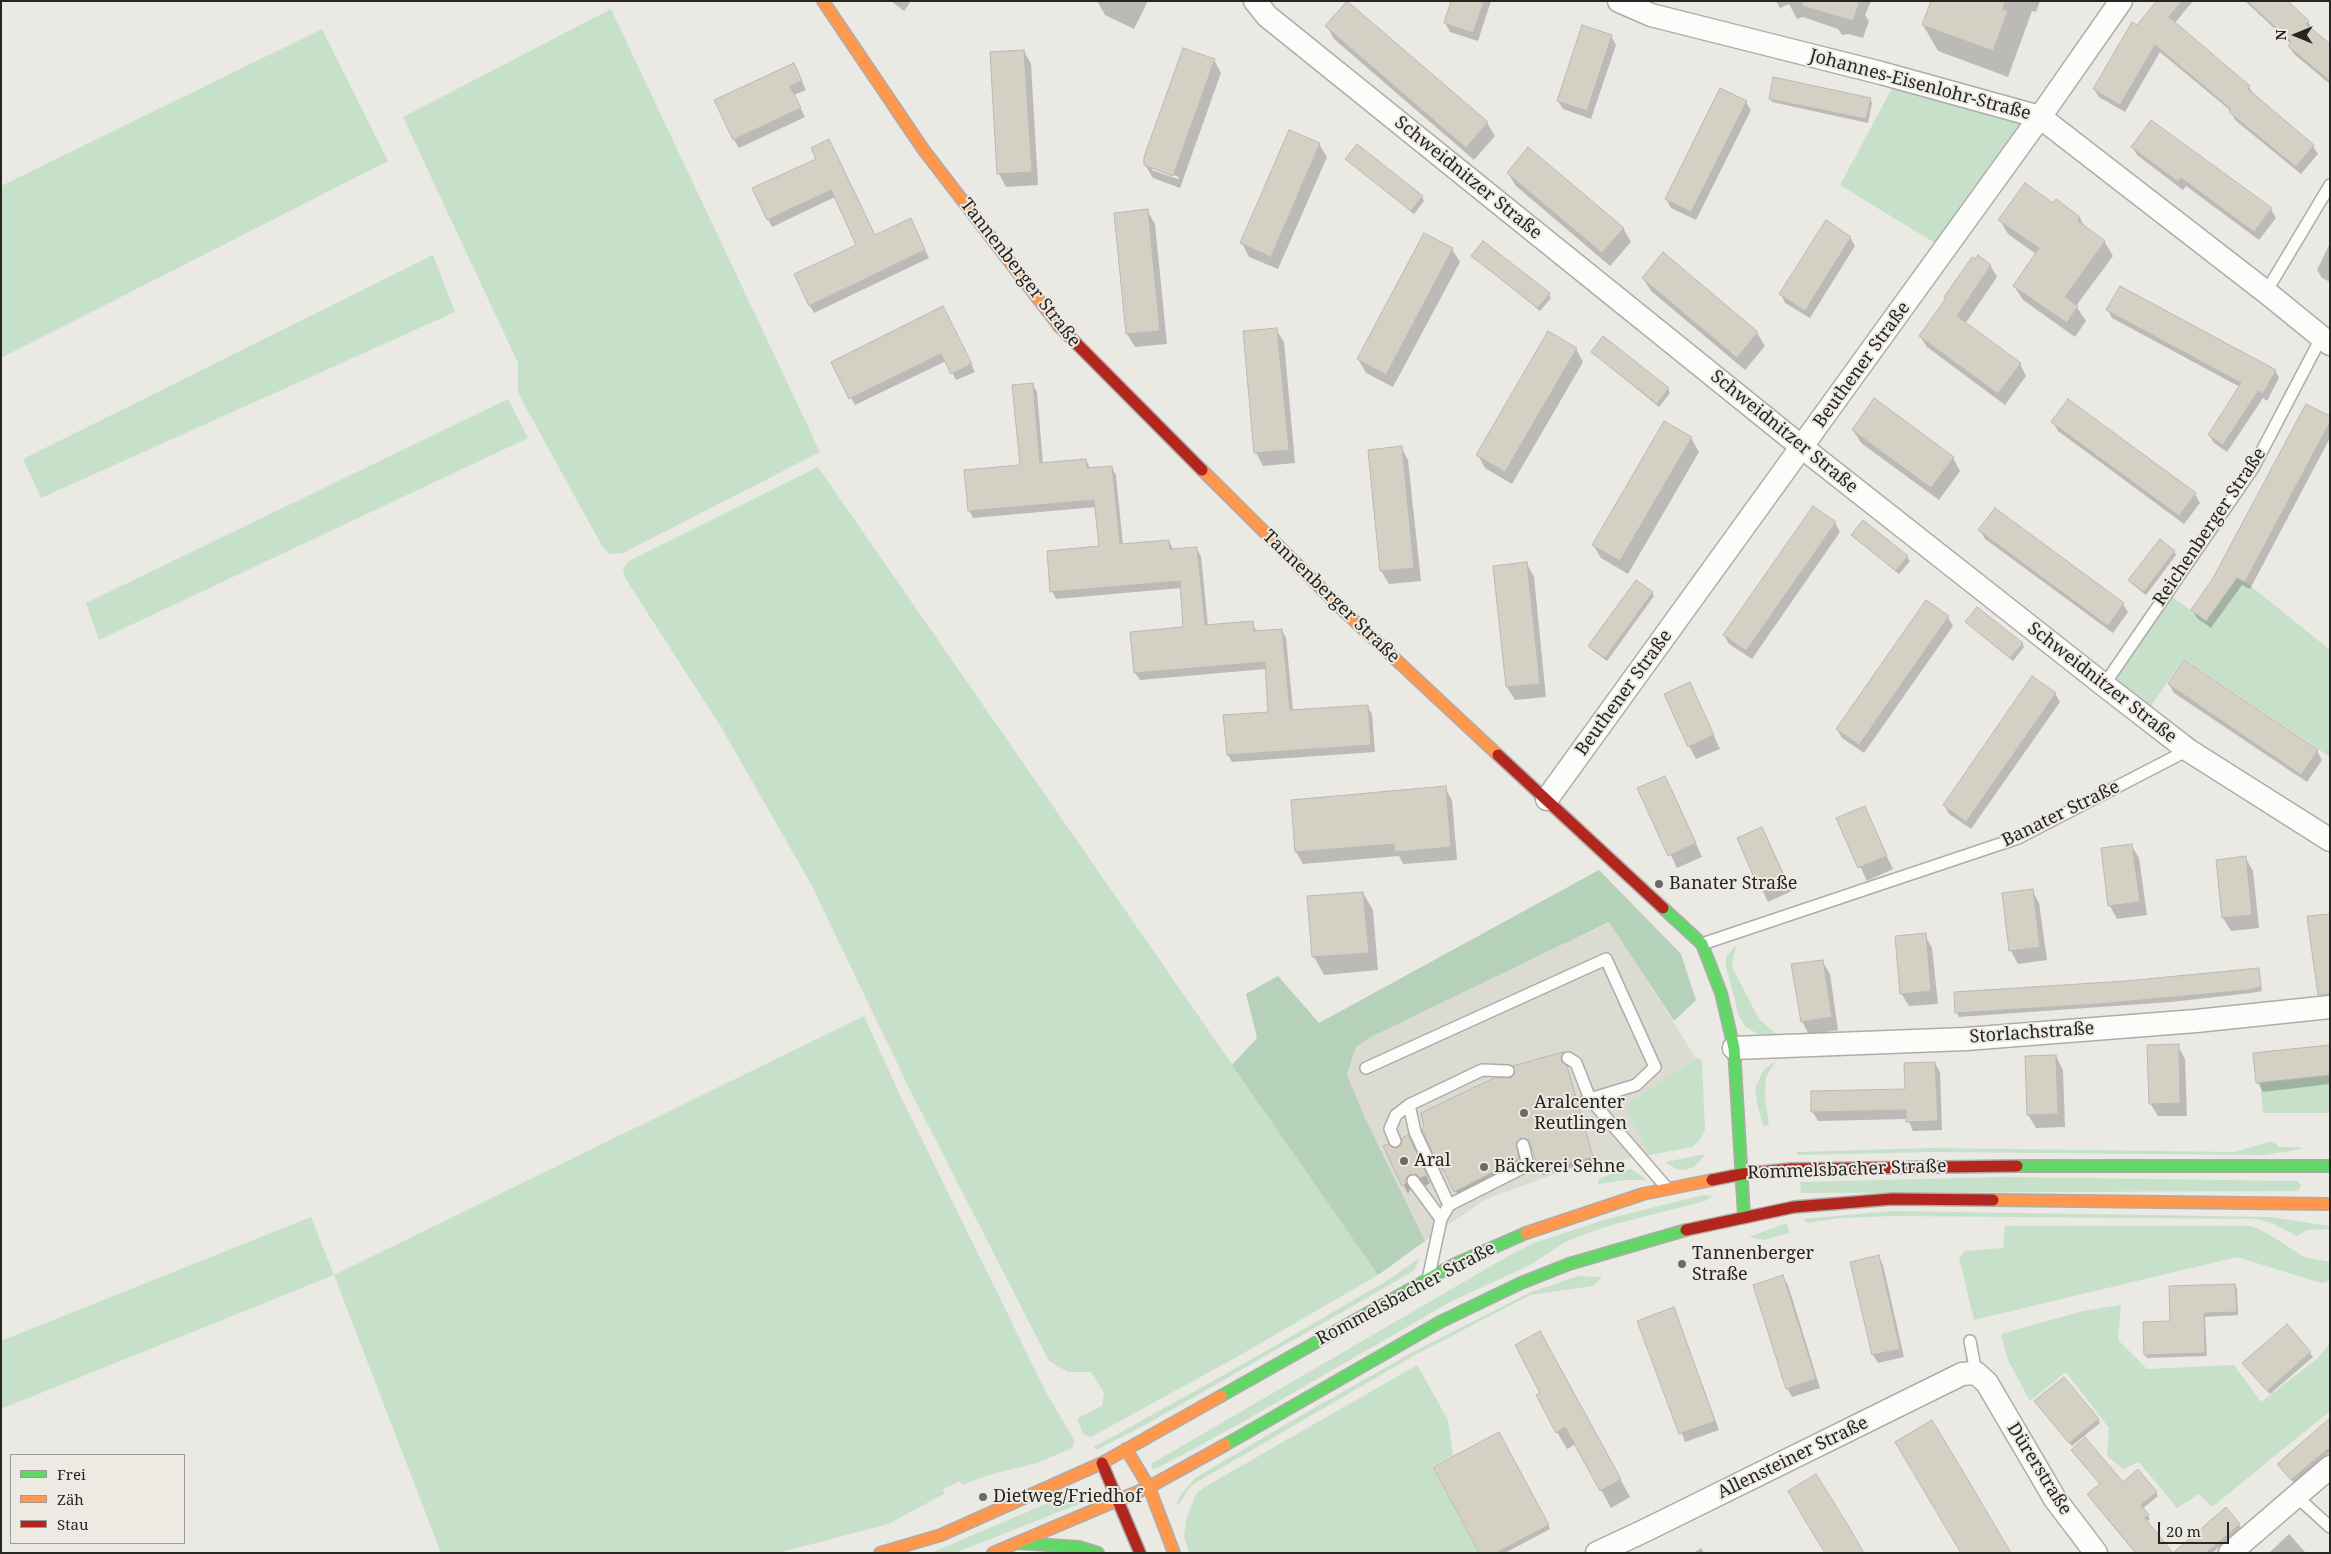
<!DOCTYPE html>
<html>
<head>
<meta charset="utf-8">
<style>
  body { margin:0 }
  #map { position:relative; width:2331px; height:1554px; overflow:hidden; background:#eae9e4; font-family:"Noto Serif",serif }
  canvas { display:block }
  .frame { position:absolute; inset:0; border:2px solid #262522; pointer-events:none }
  .legend { position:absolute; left:10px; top:1454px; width:175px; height:90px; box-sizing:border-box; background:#eceae2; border:1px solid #9d9b95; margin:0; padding:6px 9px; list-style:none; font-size:15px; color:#262522 }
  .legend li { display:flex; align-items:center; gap:10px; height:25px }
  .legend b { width:25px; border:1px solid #9d9b95 }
  .north { position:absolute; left:2271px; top:10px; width:50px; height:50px; -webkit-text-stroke:4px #eceae2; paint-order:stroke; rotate:270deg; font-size:14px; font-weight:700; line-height:20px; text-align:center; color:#262522 }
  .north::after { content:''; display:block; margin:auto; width:18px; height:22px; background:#262522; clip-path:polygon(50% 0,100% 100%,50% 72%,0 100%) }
  .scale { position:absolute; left:2158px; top:1522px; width:71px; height:22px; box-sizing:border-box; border:2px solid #262522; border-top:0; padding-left:6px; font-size:15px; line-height:18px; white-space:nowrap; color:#262522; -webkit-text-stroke:4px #eceae2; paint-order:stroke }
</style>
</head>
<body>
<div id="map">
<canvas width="2331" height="1554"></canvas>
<div class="frame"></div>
<ul class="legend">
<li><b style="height:6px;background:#63d668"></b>Frei</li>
<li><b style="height:6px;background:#ff974d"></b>Zäh</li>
<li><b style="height:6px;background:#b3261e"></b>Stau</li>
</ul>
<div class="north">N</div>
<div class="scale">20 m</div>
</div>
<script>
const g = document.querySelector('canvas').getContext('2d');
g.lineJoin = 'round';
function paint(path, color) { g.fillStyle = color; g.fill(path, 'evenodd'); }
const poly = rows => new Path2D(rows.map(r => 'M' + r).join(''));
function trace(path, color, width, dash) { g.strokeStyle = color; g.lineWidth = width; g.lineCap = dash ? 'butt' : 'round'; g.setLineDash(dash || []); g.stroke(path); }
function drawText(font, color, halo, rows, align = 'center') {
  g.font = font + ' "Noto Serif",serif'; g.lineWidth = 4; g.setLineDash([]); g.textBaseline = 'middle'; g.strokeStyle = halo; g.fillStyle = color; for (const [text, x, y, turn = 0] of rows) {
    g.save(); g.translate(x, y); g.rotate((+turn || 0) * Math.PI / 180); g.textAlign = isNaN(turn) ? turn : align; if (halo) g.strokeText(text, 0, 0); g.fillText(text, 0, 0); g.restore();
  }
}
const built = poly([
  [1610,922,1696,1058,1625,1106,1649,1155,1563,1171,1486,1199,1425,1241,1365,1118,1347,1075,1356,1047,1371,1037]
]);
const green = poly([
  [611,9,820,452,623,553,610,554,602,546,518,393,518,363,403,117],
  [322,29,388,161,1,358,1,186],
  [1897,79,2038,117,1943,248,1840,185],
  [433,255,455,312,41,498,23,459],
  [508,399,528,438,99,640,86,603],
  [818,467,1378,1275,1235,1358,1091,1437,1084,1435,1078,1422,1078,1418,1102,1406,1104,1393,1091,1372,1068,1372,1049,1361,909,1088,811,884,721,727,625,578,623,568,629,561],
  [2237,578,2247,583,2330,650,2330,757,2184,659,2146,713,2107,683,2169,595,2207,621],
  [1736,945,1732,967,1759,1019,1776,1034,1758,1034,1746,1027,1739,1016,1726,967,1726,957],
  [864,1016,899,1093,1047,1394,1075,1441,1072,1448,1037,1463,992,1474,962,1485,960,1481,943,1489,944,1494,888,1524,778,1553,441,1553,334,1275,1,1409,1,1341,311,1217,334,1275],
  [1696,1058,1702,1060,1705,1130,1700,1139,1692,1147,1649,1155,1625,1106],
  [2330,1058,2330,1113,2263,1113,2259,1066],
  [1777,1059,1766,1077,1765,1098,1769,1124,1764,1127,1758,1108,1755,1088,1763,1071],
  [2269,1142,2274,1142,2279,1147,2300,1147,2302,1149,2265,1155,1934,1152,1797,1155,1797,1152,1933,1148,2235,1152],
  [1706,1154,1694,1167,1684,1170,1676,1169,1665,1162],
  [1631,1169,1647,1180,1625,1180,1598,1184,1599,1179,1618,1171],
  [2005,1177,2297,1181,2301,1185,2298,1191,1801,1193,1800,1182],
  [1703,1195,1713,1196,1705,1201,1608,1226,1567,1241,1530,1265,1452,1301,1239,1424,1158,1468,1153,1469,1151,1464,1510,1255,1534,1243,1607,1219],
  [1892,1211,2270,1217,2330,1226,2330,1229,2307,1230,2297,1236,2269,1222,2256,1219,1892,1216,1840,1218,1807,1223,1803,1219],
  [1787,1223,1789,1233,1764,1240,1749,1237],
  [2005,1226,2252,1226,2270,1235,2304,1257,2330,1262,2330,1281,2321,1283,2237,1257,1974,1320,1959,1258,1965,1251,2003,1248],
  [1420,1258,1414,1270,1410,1273,1147,1424,1096,1450,1094,1447,1240,1366,1383,1283],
  [1578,1276,1602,1277,1593,1286,1530,1295,1415,1355,1197,1482,1189,1488,1180,1503,1176,1504,1180,1496,1195,1478,1293,1420,1413,1352,1529,1293],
  [2121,1305,2118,1340,2147,1369,2234,1365,2261,1402,2318,1358,2330,1343,2330,1411,2212,1507,2199,1494,2177,1508,2139,1462,2123,1469,2107,1456,2109,1428,2066,1372,2030,1401,2008,1360,2001,1334,2083,1311],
  [1417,1365,1448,1420,1453,1455,1432,1466,1478,1553,1189,1553,1184,1537,1187,1516,1196,1494,1203,1488],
  [1074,1492,1079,1504,955,1553,931,1553]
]);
const forest = poly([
  [1599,870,1681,954,1696,1000,1674,1021,1609,922,1371,1037,1356,1047,1347,1075,1365,1118,1425,1241,1378,1275,1232,1065,1257,1038,1246,994,1278,976,1319,1023]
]);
const shadow = poly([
  [891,1,911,1,904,11],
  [1097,1,1148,1,1134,29,1105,15],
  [1452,1,1491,1,1478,41,1450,32,1445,23],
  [1776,1,1871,1,1865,15,1869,21,1863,38,1849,34,1842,35,1838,29,1803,17,1797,19,1789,4,1780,8],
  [1955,1,2040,1,2036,12,2032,11,2008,77,1938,51,1923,25],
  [2158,1,2193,1,2174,24,2249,87,2254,95,2313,146,2318,154,2301,174,2235,120,2231,111,2160,52,2125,112,2099,97,2094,89,2137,27],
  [2245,1,2287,1,2308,21,2312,29,2330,45,2330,84,2294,54,2289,46,2291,44],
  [1347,3,1487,123,1495,136,1474,160,1334,39,1327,26],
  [1611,36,1616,45,1591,119,1563,109,1558,101],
  [1024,51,1031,64,1038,185,1006,187,999,174],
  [1214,60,1221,73,1180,188,1153,178,1145,165],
  [1152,167,1179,177,1178,179,1152,170],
  [798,73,806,90,794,95,805,117,739,148,734,140],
  [1770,98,1870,99,1872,103,1868,123,1772,102],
  [1746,102,1751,110,1696,220,1671,208,1666,199],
  [1319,144,1327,157,1278,269,1249,257,1242,243],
  [2132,147,2271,209,2276,218,2259,240,2186,186,2183,190,2137,155],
  [818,159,875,236,914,227,929,258,814,313,810,306,857,246,835,197,772,227,768,219],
  [1346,159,1422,197,1424,201,1414,214],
  [1508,173,1623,228,1631,242,1610,266,1516,186],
  [2056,201,2080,218,2085,228,2104,241,2113,256,2076,306,2086,321,2075,337,2023,300,2014,286,2036,254,2008,234,2000,220,2053,204],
  [1147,210,1155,224,1167,344,1135,347,1127,334,1115,214],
  [1850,237,1855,246,1810,318,1785,303,1781,294],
  [2330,243,2330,282,2322,278,2317,270],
  [1452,249,1460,262,1393,387,1366,373,1358,359],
  [1663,253,1757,333,1765,346,1745,370,1651,291,1643,278],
  [1473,256,1549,294,1551,298,1540,311],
  [1990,265,1997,277,1965,324,2020,364,2026,376,2005,405,1927,347,1920,336],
  [2108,310,2275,370,2279,378,2267,401,2263,398,2227,452,2214,443,2209,435,2240,387,2112,318],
  [947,315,975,372,956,380,946,361,855,405,833,363],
  [1276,329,1284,342,1295,463,1263,466,1256,453],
  [1576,349,1583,362,1512,484,1485,468,1478,455],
  [1592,352,1668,389,1670,393,1659,407],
  [1032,384,1037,392,1043,464,1086,460,1090,468,1111,467,1116,475,1123,545,1169,541,1173,549,1196,548,1201,556,1208,626,1252,622,1257,632,1282,630,1286,638,1293,711,1367,706,1372,714,1375,752,1232,762,1228,755,1270,713,1266,669,1140,680,1135,673,1184,628,1181,588,1056,599,1052,591,1100,547,1096,507,973,518,969,510,1021,466],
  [2330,418,2330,438,2250,589,2242,585,2211,628,2197,618,2193,610],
  [2053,422,2195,494,2200,503,2184,524,2058,431],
  [1665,423,1691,438,1699,452,1628,574,1601,558,1593,545],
  [1853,430,1953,458,1960,471,1939,500,1861,443],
  [1401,447,1408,460,1421,581,1389,584,1381,571],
  [1835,523,1840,532,1752,659,1729,644,1724,635],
  [1980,530,2123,604,2128,612,2113,633,1985,539],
  [1852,535,1907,557,1910,561,1899,574],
  [2174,551,2176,555,2146,595,2132,584,2130,581],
  [1527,564,1534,577,1546,697,1515,700,1507,687],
  [1652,593,1654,596,1607,661,1592,650,1590,646],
  [1948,617,1953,626,1864,753,1842,738,1837,729],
  [1966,622,2022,643,2024,647,2013,661],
  [1690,684,1720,749,1696,759,1689,746],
  [2169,684,2317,751,2322,760,2307,782,2174,693],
  [2055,693,2060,702,1971,829,1949,814,1944,805],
  [1445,788,1452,800,1457,860,1403,864,1399,856,1303,864,1296,852],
  [1639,789,1672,790,1702,857,1677,868],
  [1864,808,1893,869,1867,881,1838,819],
  [1762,828,1792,891,1768,902,1738,839],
  [2131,845,2139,858,2147,915,2117,919,2110,906,2102,849],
  [2245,857,2253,871,2259,928,2231,931,2223,918],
  [2032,890,2039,903,2047,960,2018,964,2011,951],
  [1363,893,1373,910,1378,970,1324,975,1314,957,1308,897],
  [1925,935,1932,948,1938,1004,1909,1006,1901,993],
  [1822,961,1830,974,1838,1030,1809,1035,1802,1021],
  [2258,969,2262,991,2251,993,2171,1002,1959,1017,1957,1013],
  [2178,1046,2185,1059,2187,1116,2158,1116,2150,1103],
  [2330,1046,2330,1084,2263,1092,2258,1083,2254,1054],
  [1562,1053,1565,1057,1563,1064,1569,1072,1594,1161,1543,1175,1531,1144,1523,1141,1517,1148,1520,1163,1458,1195,1445,1170,1443,1171,1441,1168,1424,1130,1512,1079],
  [2056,1056,2063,1070,2065,1127,2036,1128,2028,1115],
  [1935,1063,1940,1072,1942,1130,1913,1131,1908,1119,1818,1121,1813,1112,1907,1090],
  [1412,1145,1430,1183,1426,1186,1421,1182,1414,1183,1408,1194,1385,1147,1393,1150],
  [1878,1256,1883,1265,1904,1357,1878,1363,1873,1355],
  [1783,1277,1788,1285,1820,1388,1792,1397,1787,1388],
  [2235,1285,2237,1289,2238,1315,2205,1317,2207,1356,2147,1358,2145,1355,2171,1322],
  [1674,1309,1719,1430,1685,1442,1639,1321],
  [2287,1325,2313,1357,2270,1394,2246,1367],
  [1550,1350,1630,1497,1611,1508,1576,1444,1567,1449,1557,1432,1542,1394],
  [2038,1405,2098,1419,2100,1423,2072,1446],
  [2330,1420,2330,1452,2294,1483,2281,1468],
  [1499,1434,1550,1529,1505,1553,1480,1553],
  [2074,1454,2123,1484,2156,1492,2158,1496,2142,1509,2150,1519,2146,1522,2172,1553,2135,1553,2091,1499,2101,1485],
  [2239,1525,2241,1528,2212,1553,2175,1553],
  [2289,1534,2306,1553,2271,1553,2270,1552],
  [1701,1548,1704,1553,1694,1553]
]);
const building = poly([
  [1347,1,1488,122,1466,148,1325,26,1347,1],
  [1451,1,1484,1,1473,33,1444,23,1451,1],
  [1803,1,1860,1,1853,21,1802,6,1803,1],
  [1931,1,2005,1,2003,9,2008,11,1993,51,1922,25,1931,1],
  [2157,1,2182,1,2169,17,2250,86,2248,89,2314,145,2296,167,2229,112,2231,109,2155,45,2120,105,2093,89,2132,22,2137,25,2157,1],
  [2247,1,2288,1,2309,21,2306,24,2330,44,2330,81,2288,46,2291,42,2247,1],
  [1582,25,1612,35,1587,111,1557,101,1582,25],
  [1183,48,1215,59,1173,176,1144,165,1144,157,1183,48],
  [1024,50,1032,172,997,174,990,52,1024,50],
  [794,63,802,81,790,86,801,108,733,140,714,100,794,63],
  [1773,77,1871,98,1866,119,1769,99,1773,77],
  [1720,88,1747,101,1691,212,1665,199,1720,88],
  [2151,120,2272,208,2254,232,2181,178,2178,182,2131,147,2151,120],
  [1289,130,1320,143,1271,257,1240,243,1289,130],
  [829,139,875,235,911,218,925,250,809,306,794,274,856,245,834,196,831,190,767,220,752,188,816,159,811,148,829,139],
  [1357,144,1423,196,1411,211,1345,159,1357,144],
  [1528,147,1624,228,1602,253,1507,173,1528,147],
  [2025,183,2053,203,2056,199,2080,217,2078,221,2105,241,2065,297,2078,306,2067,323,2013,286,2039,248,1998,220,2025,183],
  [1148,209,1160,331,1126,334,1114,213,1148,209],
  [1826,220,1851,237,1805,311,1779,294,1826,220],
  [1424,233,1453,248,1386,375,1357,359,1424,233],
  [1483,241,1550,293,1538,308,1471,256,1483,241],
  [1663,252,1758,332,1737,358,1642,278,1663,252],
  [1978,255,1991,265,1957,316,2021,363,1998,394,1919,336,1946,298,1944,297,1972,257,1975,259,1978,255],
  [2120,286,2276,370,2263,394,2258,391,2223,445,2208,435,2241,383,2106,310,2120,286],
  [943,306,972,364,951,374,941,354,849,399,831,362,943,306],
  [1277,328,1289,450,1254,453,1243,331,1277,328],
  [1548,331,1577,348,1505,472,1476,455,1548,331],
  [1603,336,1669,388,1657,404,1591,352,1603,336],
  [1033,383,1040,463,1086,459,1087,468,1112,466,1120,544,1169,540,1170,549,1197,547,1205,625,1253,621,1254,631,1282,629,1290,710,1368,705,1371,745,1227,755,1223,715,1268,712,1265,662,1134,673,1130,632,1183,627,1180,581,1050,592,1047,551,1099,546,1094,500,968,511,964,470,1020,465,1012,385,1033,383],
  [1874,398,1954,457,1931,488,1852,430,1874,398],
  [2068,399,2196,493,2179,516,2051,422,2068,399],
  [2306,404,2330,416,2330,422,2245,582,2237,578,2206,621,2191,610,2213,578,2306,404],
  [1664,421,1692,437,1620,561,1592,545,1664,421],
  [1402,446,1414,568,1380,571,1368,450,1402,446],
  [1813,506,1836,522,1746,651,1723,635,1813,506],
  [1995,508,2124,603,2108,626,1978,530,1995,508],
  [1863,520,1908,556,1896,571,1851,535,1863,520],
  [2160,539,2175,551,2144,592,2128,580,2160,539],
  [1527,562,1540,684,1506,687,1493,566,1527,562],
  [1636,580,1653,592,1605,658,1588,646,1636,580],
  [1926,600,1949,616,1859,745,1836,729,1926,600],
  [1977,607,2023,643,2010,658,1965,622,1977,607],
  [2184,660,2318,750,2301,775,2168,684,2184,660],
  [2032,676,2056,693,1966,822,1943,805,2032,676],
  [1690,682,1714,735,1688,747,1664,694,1690,682],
  [1665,776,1696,843,1668,856,1637,788,1665,776],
  [1446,786,1451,847,1395,852,1394,844,1295,852,1291,800,1446,786],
  [1865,806,1887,856,1858,868,1836,818,1865,806],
  [1762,827,1785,878,1759,889,1737,838,1762,827],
  [2132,844,2140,902,2108,906,2101,848,2132,844],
  [2246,856,2252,915,2222,918,2216,860,2246,856],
  [2033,889,2040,947,2009,951,2002,893,2033,889],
  [1363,892,1369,953,1312,957,1307,896,1363,892],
  [2330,914,2330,994,2318,995,2307,916,2330,914],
  [1926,933,1931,991,1900,994,1895,936,1926,933],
  [1823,960,1832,1017,1801,1022,1791,964,1823,960],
  [2259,968,2261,987,2248,990,2098,1004,1955,1013,1954,992,2126,981,2259,968],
  [2179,1044,2180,1103,2149,1104,2147,1045,2179,1044],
  [2330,1045,2330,1075,2256,1083,2253,1053,2330,1045],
  [1563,1052,1561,1061,1567,1066,1593,1157,1540,1172,1529,1140,1521,1138,1516,1143,1519,1159,1454,1192,1442,1167,1440,1168,1422,1130,1424,1127,1421,1113,1494,1078,1511,1078,1515,1072,1513,1066,1563,1052],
  [2056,1055,2058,1114,2027,1115,2025,1056,2056,1055],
  [1935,1062,1938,1121,1906,1122,1906,1110,1811,1112,1811,1091,1905,1089,1904,1063,1935,1062],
  [1408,1135,1427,1175,1420,1178,1416,1174,1409,1175,1406,1178,1406,1184,1402,1186,1383,1146,1388,1144,1394,1148,1398,1148,1402,1142,1402,1138,1408,1135],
  [1879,1255,1900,1349,1872,1355,1850,1262,1879,1255],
  [1783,1275,1816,1379,1786,1389,1753,1285,1783,1275],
  [2235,1284,2237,1312,2204,1313,2205,1353,2144,1355,2143,1322,2170,1321,2169,1286,2235,1284],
  [1674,1307,1715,1421,1679,1434,1637,1321,1674,1307],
  [2287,1324,2311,1352,2267,1391,2242,1363,2287,1324],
  [1540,1331,1621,1479,1600,1491,1565,1427,1556,1433,1536,1395,1540,1393,1515,1345,1540,1331],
  [2064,1377,2099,1419,2069,1443,2034,1401,2064,1377],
  [2330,1418,2330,1447,2291,1480,2277,1464,2330,1418],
  [1932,1420,1968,1480,2011,1553,1961,1553,1895,1442,1932,1420],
  [1499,1432,1549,1525,1496,1553,1479,1553,1433,1467,1499,1432],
  [2085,1437,2123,1482,2138,1469,2157,1492,2141,1505,2149,1515,2145,1518,2173,1553,2226,1507,2240,1524,2206,1553,2136,1553,2087,1494,2100,1484,2071,1450,2085,1437],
  [1816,1474,1849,1527,1864,1553,1825,1553,1806,1522,1788,1491,1816,1474]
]);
const lane = poly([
  [2266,292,2330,185],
  [2104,685,2253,468,2321,338],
  [1702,944,2018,838,2188,750],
  [1366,1068,1606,959,1655,1067,1636,1085,1590,1099,1576,1063,1568,1058],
  [1585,1101,1590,1099,1667,1188],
  [1409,1105,1415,1132,1449,1205],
  [1395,1141,1390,1129,1396,1115,1409,1105,1482,1070,1508,1071],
  [1413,1181,1441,1219],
  [1429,1275,1441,1219,1449,1205,1528,1165,1523,1145],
  [1970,1341,1976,1373],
  [2296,1496,2330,1527]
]);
const street = poly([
  [1255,1,1267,16,1803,448,2104,685,2188,750,2330,840],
  [1619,1,1651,15,1881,73,2040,117,2266,292,2330,344],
  [1547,799,2040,117,2121,1],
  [1734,1048,1966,1039,2196,1021,2330,1007],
  [1597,1553,1644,1531,1962,1374,1976,1373,1987,1383,2055,1499,2096,1553],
  [2230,1553,2330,1467]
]);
const fast = poly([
  [1663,908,1702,944,1721,993,1734,1048,1744,1216],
  [2017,1166,2330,1166],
  [1221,1396,1453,1265,1526,1233],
  [1225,1445,1440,1322,1521,1283,1569,1264,1686,1230],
  [1018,1543,1079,1547,1098,1553]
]);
const slow = poly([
  [823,1,923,149,1059,326],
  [1202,470,1346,613,1498,755],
  [1993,1200,2330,1204],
  [1526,1233,1643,1194,1712,1180],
  [1126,1449,1149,1487,1174,1553],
  [880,1553,941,1535,1102,1463,1221,1396],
  [993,1553,1149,1487,1225,1445]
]);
const jam = poly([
  [1059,326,1202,470],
  [1498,755,1663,908],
  [1712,1180,1742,1174,1791,1169,2017,1166],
  [1686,1230,1794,1207,1892,1199,1993,1200],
  [1102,1463,1140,1553]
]);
const markers = [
  [1659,884,5,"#6b6a66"],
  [1524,1113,5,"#6b6a66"],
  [1404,1161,5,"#6b6a66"],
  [1484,1167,5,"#6b6a66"],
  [1682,1264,5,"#6b6a66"],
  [983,1497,5,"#6b6a66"]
];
const streetNames = [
  ["Johannes-Eisenlohr-Straße",1920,85,15],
  ["Schweidnitzer Straße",1468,178,39],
  ["Tannenberger Straße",1020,273,52],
  ["Beuthener Straße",1862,365,-54],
  ["Schweidnitzer Straße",1784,432,39],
  ["Reichenberger Straße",2210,527,-56],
  ["Tannenberger Straße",1331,597,44],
  ["Schweidnitzer Straße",2102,683,38],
  ["Beuthener Straße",1624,693,-54],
  ["Banater Straße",2061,814,-26],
  ["Storlachstraße",2032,1033,-4],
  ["Rommelsbacher Straße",1847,1170,-2],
  ["Rommelsbacher Straße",1406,1294,-28],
  ["Allensteiner Straße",1793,1458,-26],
  ["Dürerstraße",2039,1469,58]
];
const poiNames = [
  ["Banater Straße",1669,884],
  ["Aralcenter",1534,1103],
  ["Reutlingen",1534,1124],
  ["Aral",1414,1161],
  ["Bäckerei Sehne",1494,1167],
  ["Tannenberger",1692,1254],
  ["Straße",1692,1275],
  ["Dietweg/Friedhof",993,1497]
];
paint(built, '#dcdbd1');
paint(green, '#c7e0c9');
paint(forest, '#b5d1b9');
paint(shadow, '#0003');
paint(building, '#d4d1c4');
trace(building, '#b9b9b5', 1);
trace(lane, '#adaca9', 14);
trace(street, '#adaca9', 25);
trace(fast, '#adaca9', 14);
trace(slow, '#adaca9', 14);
trace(jam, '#adaca9', 14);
trace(lane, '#fcfcfb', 11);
trace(street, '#fcfcfb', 22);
trace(fast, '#63d668', 11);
trace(slow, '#ff974d', 11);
trace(jam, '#b3261e', 11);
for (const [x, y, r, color] of markers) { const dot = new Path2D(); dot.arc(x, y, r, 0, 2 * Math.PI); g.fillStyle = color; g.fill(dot); trace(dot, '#eceae2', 2); }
drawText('18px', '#262522', '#eceae2', streetNames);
drawText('18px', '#262522', '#eceae2', poiNames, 'left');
</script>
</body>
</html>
